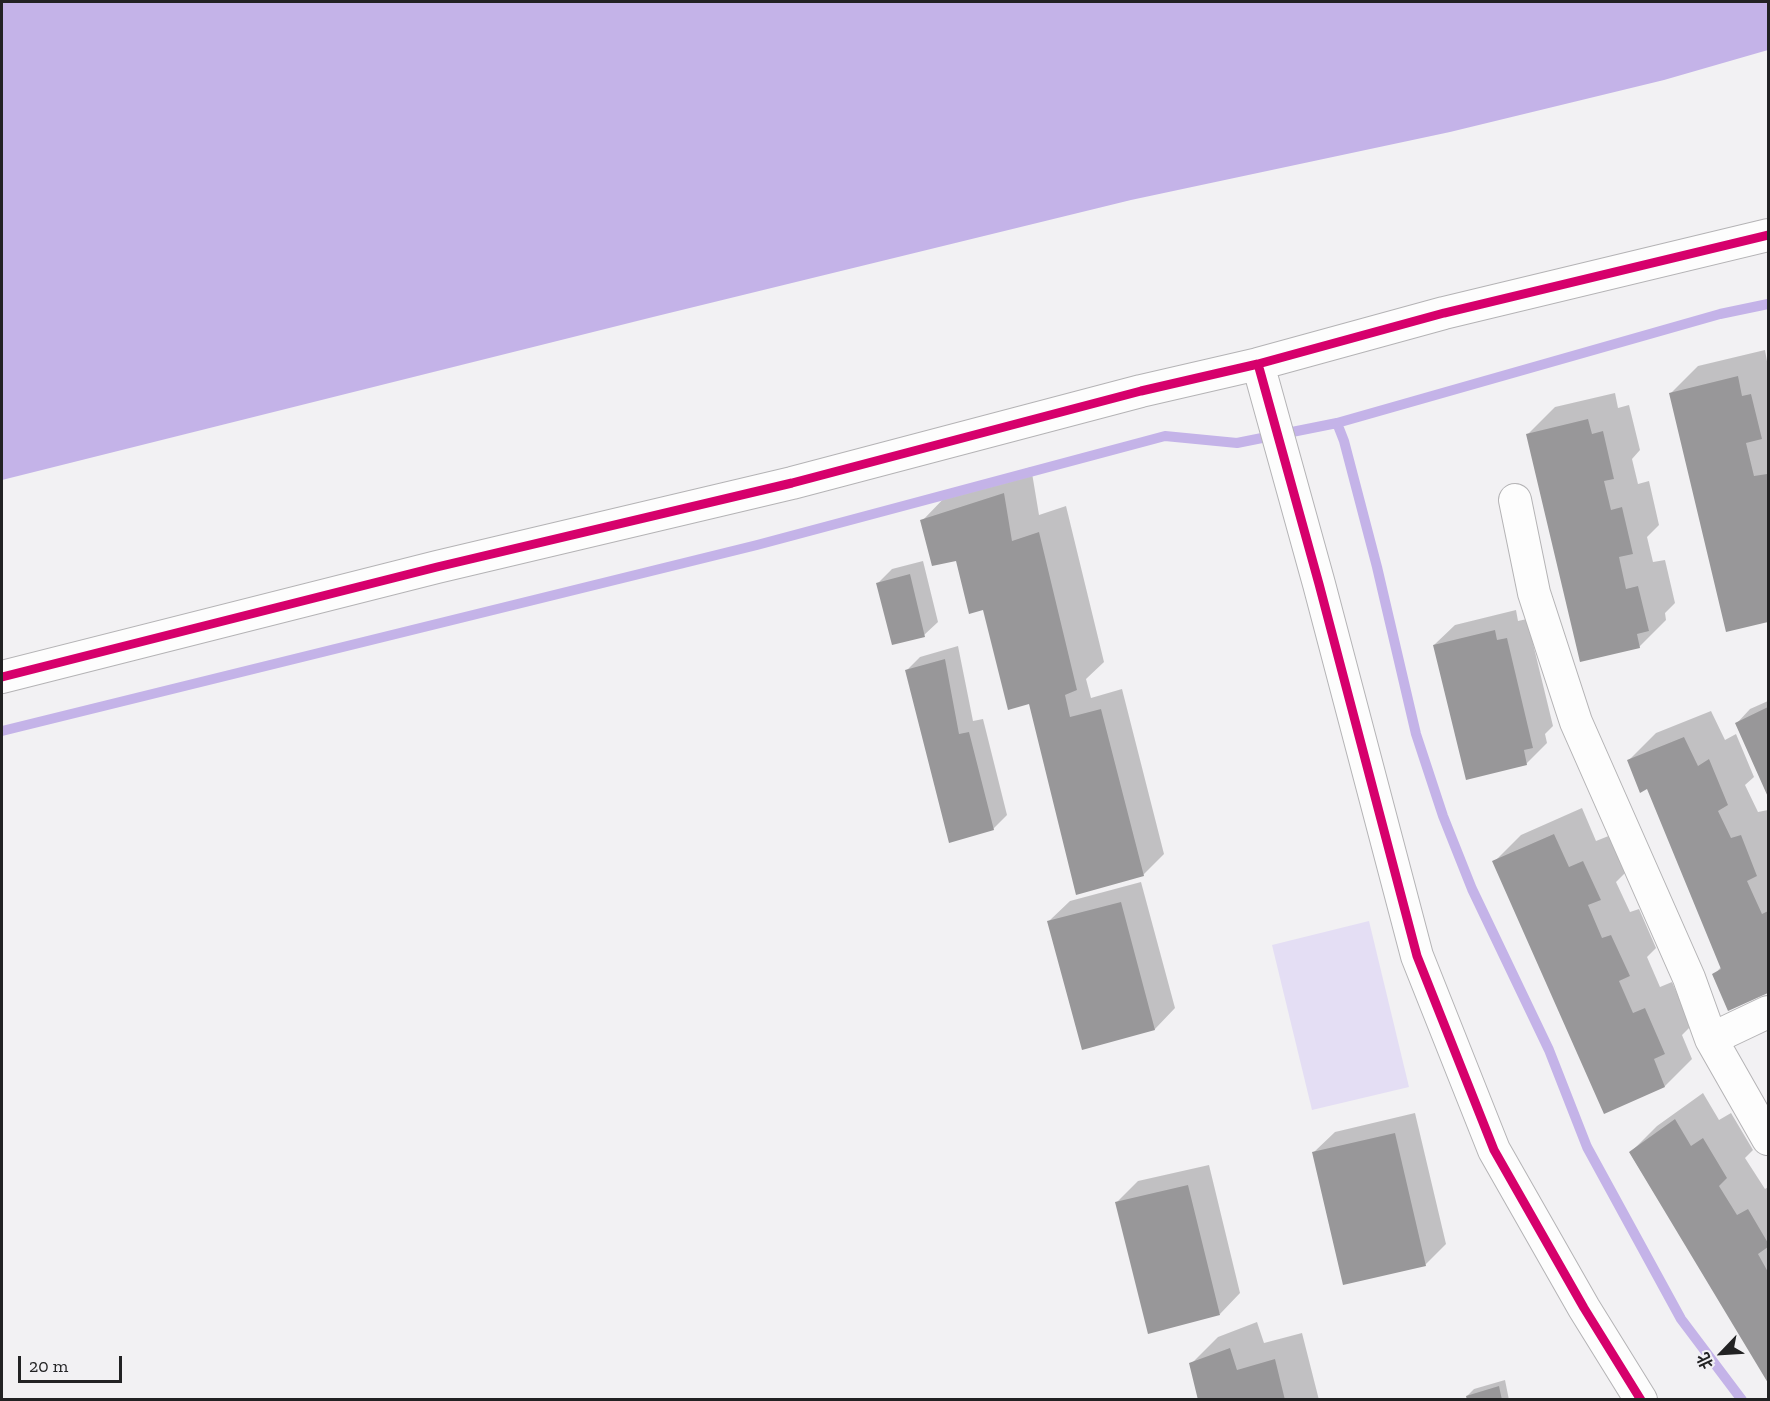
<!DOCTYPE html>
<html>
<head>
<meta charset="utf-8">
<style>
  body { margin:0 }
  #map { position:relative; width:1770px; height:1401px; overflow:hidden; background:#f2f1f3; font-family:"Zilla Slab","Noto Sans SC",serif }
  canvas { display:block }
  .frame { position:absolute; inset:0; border:3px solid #222223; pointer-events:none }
  .north { position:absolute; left:1692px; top:1323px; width:60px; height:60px; -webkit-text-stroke:4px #f1f0f4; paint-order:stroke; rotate:245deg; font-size:16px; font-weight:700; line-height:24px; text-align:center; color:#222223 }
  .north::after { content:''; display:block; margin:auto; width:21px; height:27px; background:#222223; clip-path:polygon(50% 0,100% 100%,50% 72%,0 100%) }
  .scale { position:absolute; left:18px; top:1356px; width:104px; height:27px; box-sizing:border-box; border:3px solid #222223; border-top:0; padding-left:8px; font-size:18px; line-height:21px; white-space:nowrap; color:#222223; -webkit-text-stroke:4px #f1f0f4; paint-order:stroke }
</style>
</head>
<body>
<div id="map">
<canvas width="1770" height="1401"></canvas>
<div class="frame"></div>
<div class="north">北</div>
<div class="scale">20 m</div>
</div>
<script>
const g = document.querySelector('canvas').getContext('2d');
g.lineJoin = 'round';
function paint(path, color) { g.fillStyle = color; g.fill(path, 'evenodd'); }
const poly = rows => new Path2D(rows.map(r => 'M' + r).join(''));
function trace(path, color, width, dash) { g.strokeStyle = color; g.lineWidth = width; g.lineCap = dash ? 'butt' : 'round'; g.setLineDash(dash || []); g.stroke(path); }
const green = poly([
  [1369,921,1409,1087,1312,1110,1272,945]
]);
const water = poly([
  [2,2,1768,2,1768,50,1664,80,1450,132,1131,200,653,317,2,480]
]);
const shadow = poly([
  [1765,350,1768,367,1768,620,1727,630,1671,393,1698,366],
  [1615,393,1618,408,1629,405,1640,450,1632,459,1638,484,1649,481,1659,525,1647,537,1653,562,1665,560,1675,603,1665,613,1666,620,1639,647,1528,434,1555,407],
  [1031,467,1039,515,1066,506,1104,662,1086,679,1091,698,1122,689,1164,854,1143,875,1030,703,984,608,957,560,922,521,949,493],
  [923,561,938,622,924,635,878,583,892,569],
  [1516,610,1518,621,1527,619,1553,726,1545,734,1547,743,1526,764,1434,645,1455,625],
  [958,646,973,721,983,719,1007,815,993,829,906,671,920,657],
  [1768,701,1768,794,1737,723,1750,709],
  [1711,711,1725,740,1736,734,1754,777,1745,785,1758,812,1768,810,1768,991,1729,1009,1714,975,1721,967,1648,787,1629,760,1656,733],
  [1582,808,1596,841,1611,835,1627,871,1616,882,1630,912,1639,909,1656,948,1647,957,1660,987,1672,982,1691,1026,1682,1035,1692,1059,1665,1086,1605,1112,1494,862,1521,835],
  [1141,882,1175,1008,1155,1029,1083,1048,1049,921,1070,901],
  [1703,1093,1719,1120,1731,1113,1753,1150,1745,1158,1765,1189,1768,1187,1768,1379,1630,1153,1657,1126],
  [1415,1113,1446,1244,1425,1265,1314,1152,1335,1132],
  [1209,1165,1240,1293,1220,1314,1117,1202,1138,1181],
  [1257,1322,1264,1343,1302,1333,1319,1400,1200,1400,1191,1364,1218,1337],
  [1505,1380,1509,1400,1468,1400,1467,1396,1474,1389]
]);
const stream = poly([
  [1337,423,1344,441,1377,567,1416,734,1443,816,1472,889,1549,1050,1587,1147,1681,1319,1742,1400],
  [2,731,757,545,1165,436,1237,443,1337,423,1720,314,1768,304]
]);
const building = poly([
  [1738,376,1742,396,1751,394,1762,439,1746,443,1754,476,1767,474,1768,479,1768,622,1726,632,1669,393],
  [1588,419,1592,434,1603,431,1614,479,1604,481,1611,510,1622,507,1633,554,1619,557,1626,589,1638,586,1649,631,1637,634,1640,648,1580,662,1526,434],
  [1004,493,1012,541,1039,532,1077,690,1065,695,1070,717,1101,709,1144,876,1076,895,1029,704,1008,710,983,610,969,614,956,561,932,566,920,520],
  [910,574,925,637,892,645,876,583],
  [1495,630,1497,640,1507,638,1533,748,1524,750,1527,765,1466,780,1433,645],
  [945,659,959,734,969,732,994,830,949,843,905,670],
  [1768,707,1768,797,1735,723],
  [1684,737,1698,766,1709,759,1728,805,1718,811,1731,838,1741,835,1757,876,1747,881,1762,914,1768,911,1768,993,1728,1011,1712,974,1721,969,1647,789,1640,793,1627,760],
  [1554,834,1569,867,1583,861,1601,900,1588,905,1602,938,1611,935,1630,976,1619,981,1633,1013,1645,1008,1665,1054,1654,1059,1665,1087,1604,1114,1492,861],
  [1121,902,1155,1030,1082,1050,1047,921],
  [1675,1119,1691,1146,1703,1138,1727,1178,1719,1186,1737,1215,1748,1209,1768,1243,1768,1247,1758,1254,1768,1272,1768,1383,1629,1152],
  [1395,1133,1426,1266,1343,1285,1312,1152],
  [1188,1185,1220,1315,1148,1334,1115,1202],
  [1230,1348,1237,1370,1275,1359,1285,1400,1198,1400,1189,1363],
  [1499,1386,1502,1400,1467,1400,1466,1396]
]);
const minor = poly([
  [1258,364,1319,584,1417,956,1494,1150,1584,1308,1641,1400],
  [1515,500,1534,593,1576,722,1689,978,1711,1039,1768,1139],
  [2,677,437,567,792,483,1141,391,1258,364,1444,313,1768,235],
  [1711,1039,1768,1012]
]);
const cycleway = poly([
  [1258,364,1319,584,1417,956,1494,1150,1584,1308,1641,1400],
  [2,677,437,567,792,483,1141,391,1258,364,1444,313,1768,235]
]);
paint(green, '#e4def4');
paint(water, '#c4b3e8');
paint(shadow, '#0003');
trace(stream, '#c4b3e8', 10);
paint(building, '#989799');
trace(minor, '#b4b3b5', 34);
trace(minor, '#fdfdfd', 32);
trace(cycleway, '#d6006c', 9);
</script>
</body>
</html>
